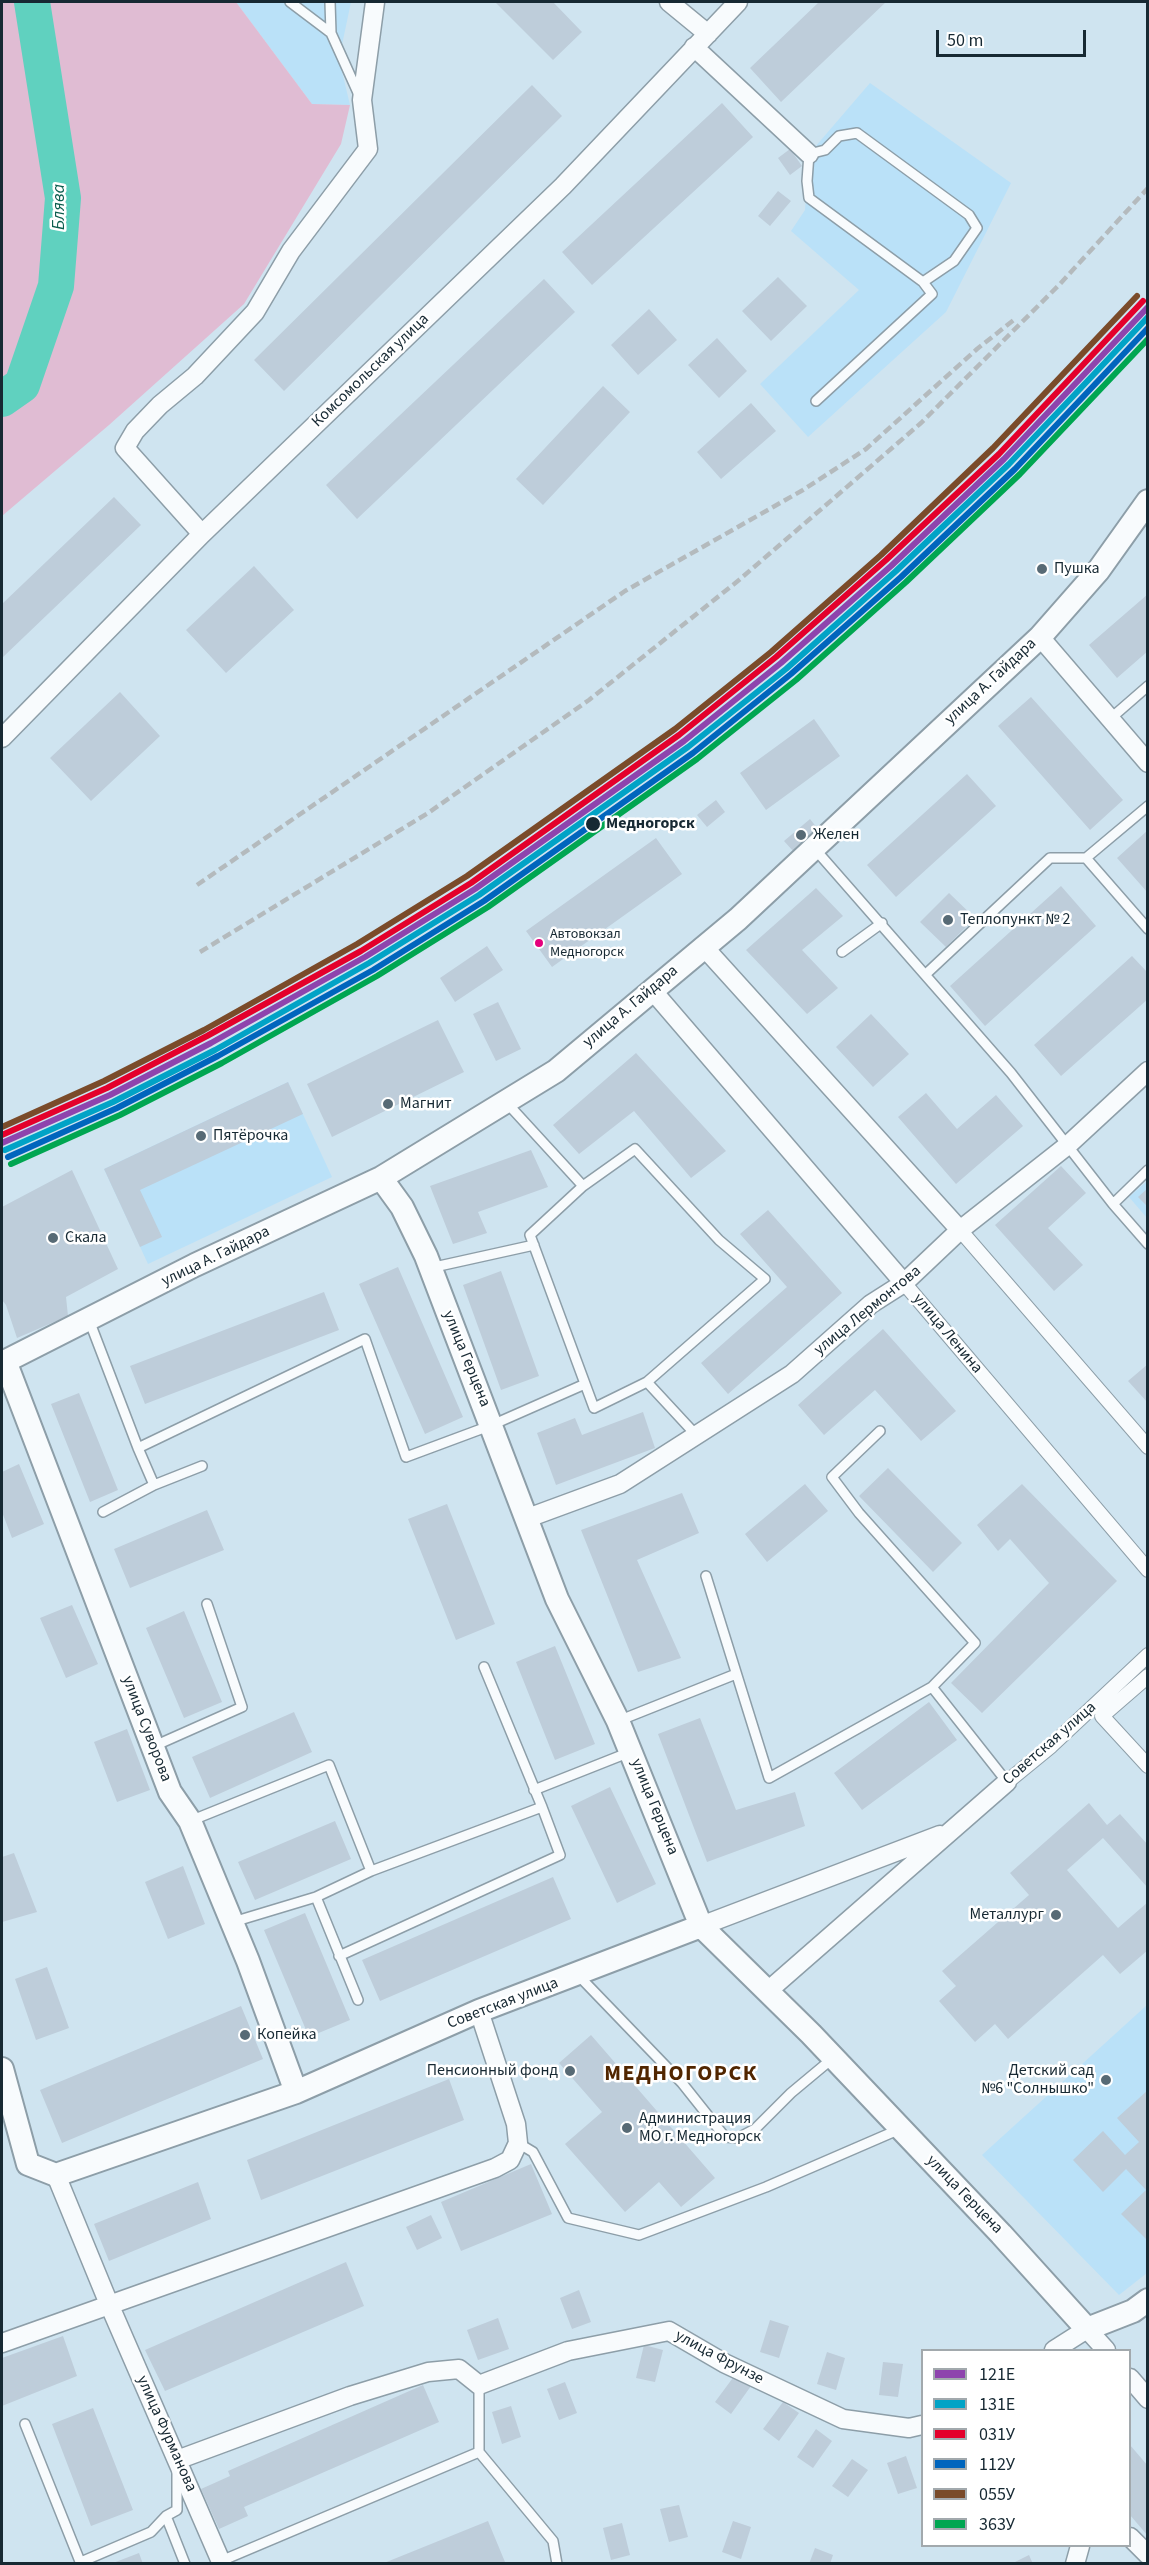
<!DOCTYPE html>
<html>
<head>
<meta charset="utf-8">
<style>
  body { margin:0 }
  #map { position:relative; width:1149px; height:2565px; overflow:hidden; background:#cfe4f0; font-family:"Source Sans 3",sans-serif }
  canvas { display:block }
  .frame { position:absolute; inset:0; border:3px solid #172933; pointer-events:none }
  .legend { position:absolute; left:921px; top:2349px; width:210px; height:198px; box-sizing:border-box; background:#fff; border:2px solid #a2a9ad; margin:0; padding:8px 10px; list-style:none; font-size:18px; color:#172933 }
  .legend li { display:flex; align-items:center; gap:12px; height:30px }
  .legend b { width:30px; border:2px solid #a2a9ad }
  .scale { position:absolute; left:936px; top:30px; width:150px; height:27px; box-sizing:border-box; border:3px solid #172933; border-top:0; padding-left:8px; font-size:18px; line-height:21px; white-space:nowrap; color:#172933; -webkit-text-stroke:4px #fff; paint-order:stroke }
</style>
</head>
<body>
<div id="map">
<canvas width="1149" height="2565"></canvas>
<div class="frame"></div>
<ul class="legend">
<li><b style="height:8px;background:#8e44ad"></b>121Е</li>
<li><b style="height:8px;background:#01a3c6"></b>131Е</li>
<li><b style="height:8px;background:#e4002b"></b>031У</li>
<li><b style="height:8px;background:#0065bd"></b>112У</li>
<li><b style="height:8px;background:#7a4b2a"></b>055У</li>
<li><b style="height:8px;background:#00a651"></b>363У</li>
</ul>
<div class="scale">50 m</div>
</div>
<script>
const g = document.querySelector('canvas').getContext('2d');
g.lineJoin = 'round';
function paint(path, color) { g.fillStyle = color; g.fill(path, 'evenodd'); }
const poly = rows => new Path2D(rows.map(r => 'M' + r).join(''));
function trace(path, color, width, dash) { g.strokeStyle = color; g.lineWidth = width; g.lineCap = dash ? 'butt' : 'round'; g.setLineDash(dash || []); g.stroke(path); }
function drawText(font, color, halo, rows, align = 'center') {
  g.font = font + ' "Source Sans 3",sans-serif'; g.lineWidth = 5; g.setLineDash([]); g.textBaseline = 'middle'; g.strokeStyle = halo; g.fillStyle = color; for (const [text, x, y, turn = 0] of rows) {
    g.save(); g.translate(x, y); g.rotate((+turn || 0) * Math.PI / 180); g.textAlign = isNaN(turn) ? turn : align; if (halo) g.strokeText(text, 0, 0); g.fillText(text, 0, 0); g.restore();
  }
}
const built = poly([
  [236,2,351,2,339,59,350,105,312,104],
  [870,83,1011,183,946,312,808,437,760,384,859,290,791,231,805,210,809,154],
  [288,1082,332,1177,148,1264,104,1169],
  [1147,1181,1147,1218,1129,1197],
  [1147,2005,1147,2273,1119,2295,982,2155]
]);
const green = poly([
  [2,2,236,2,312,104,350,105,341,144,244,304,109,425,2,516]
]);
const river = poly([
  [2,399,22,385,56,286,63,198,32,2]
]);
const building = poly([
  [495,2,553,2,582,32,553,60],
  [819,2,886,2,781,102,750,68],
  [532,85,562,116,284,391,254,360],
  [722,103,753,137,592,285,562,252],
  [790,149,802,166,790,175,778,158],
  [778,191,791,201,770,226,758,216],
  [778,277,807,306,771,341,742,311],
  [544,279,575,312,357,519,326,485],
  [649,309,677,340,638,375,611,345],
  [717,338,747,371,719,398,688,365],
  [603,386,630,412,543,505,516,479],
  [751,403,776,431,721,479,697,452],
  [114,497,141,525,2,658,2,604],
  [254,566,294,610,226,673,186,630],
  [1148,594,1148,651,1117,678,1089,645],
  [120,692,160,736,91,801,50,758],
  [1031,697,1123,800,1090,830,998,726],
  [814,719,840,756,766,810,740,773],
  [967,774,996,806,896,897,867,865],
  [716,800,725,812,707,827,697,815],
  [810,819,818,829,793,851,784,841],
  [1148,830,1148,893,1117,858],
  [656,838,682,874,552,967,526,931],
  [1061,886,1096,926,985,1026,950,986],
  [816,888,843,916,802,950,838,988,807,1014,746,950],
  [949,893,975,918,946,947,920,922],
  [487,946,503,970,455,1002,440,978],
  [1132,956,1148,973,1148,999,1061,1076,1034,1045],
  [498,1002,521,1049,496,1061,473,1014],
  [871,1014,909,1054,873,1087,836,1047],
  [438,1020,464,1072,332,1137,307,1084],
  [636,1053,726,1151,691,1178,634,1111,579,1154,553,1125],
  [288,1082,303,1114,140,1190,162,1237,140,1247,104,1169],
  [926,1093,957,1129,996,1095,1023,1126,956,1184,898,1117],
  [531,1150,548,1187,478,1212,487,1233,453,1244,430,1186],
  [1061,1166,1086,1193,1048,1228,1083,1265,1054,1291,995,1225],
  [72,1170,118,1269,66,1297,68,1316,17,1338,6,1305,2,1300,2,1207],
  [1148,1188,1148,1207,1138,1197],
  [768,1210,842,1293,728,1394,701,1363,787,1287,740,1234],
  [398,1267,463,1417,425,1434,359,1284],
  [501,1271,539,1376,501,1390,463,1285],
  [324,1292,339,1330,145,1404,130,1366],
  [883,1329,956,1411,921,1441,875,1390,824,1435,798,1405],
  [1148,1364,1148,1403,1128,1381],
  [79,1393,118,1490,90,1502,51,1404],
  [643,1412,655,1448,556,1485,537,1433,575,1418,582,1435],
  [19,1464,44,1524,12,1538,2,1512,2,1472],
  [888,1468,962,1543,933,1572,859,1496],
  [805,1484,828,1511,767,1562,745,1534],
  [1022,1484,1117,1581,982,1713,951,1683,1049,1583,1010,1539,998,1551,977,1525],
  [682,1493,699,1533,637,1560,681,1658,638,1672,581,1530],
  [447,1504,495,1624,456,1640,408,1519],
  [207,1510,224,1550,130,1588,114,1549],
  [72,1605,98,1664,66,1678,40,1618],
  [184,1611,222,1702,184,1718,146,1628],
  [555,1646,595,1744,555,1760,516,1662],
  [929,1702,957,1740,862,1810,834,1773],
  [294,1712,312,1752,210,1798,192,1757],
  [700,1718,736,1810,795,1792,805,1826,707,1862,658,1734],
  [127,1729,150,1790,117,1802,94,1742],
  [610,1787,656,1884,617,1903,571,1806],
  [1089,1803,1107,1825,1120,1814,1148,1845,1148,1888,1103,1838,1067,1870,1118,1928,1148,1902,1148,1950,1120,1974,1103,1955,1008,2039,995,2024,975,2042,939,2001,956,1986,942,1971,1029,1895,1010,1873],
  [335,1821,351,1859,255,1900,238,1862],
  [14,1853,37,1912,2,1922,2,1857],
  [183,1866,205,1924,168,1939,145,1882],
  [553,1877,571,1919,380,2001,362,1960],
  [305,1913,350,2020,309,2037,264,1930],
  [47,1967,69,2028,36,2040,15,1979],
  [241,2006,263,2059,62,2143,40,2090],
  [591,2035,715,2178,681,2207,659,2182,625,2212,565,2144,602,2112,559,2063],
  [449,2079,464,2120,261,2200,247,2160],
  [1148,2090,1148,2241,1121,2214,1146,2190,1126,2169,1103,2192,1073,2160,1103,2131,1125,2155,1139,2142,1117,2118],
  [531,2164,552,2214,461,2251,441,2202],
  [198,2182,211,2219,109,2261,94,2224],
  [431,2215,442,2238,417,2250,406,2227],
  [346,2262,364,2306,165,2391,145,2350],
  [579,2290,591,2322,572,2329,560,2298],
  [498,2318,509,2349,478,2360,467,2330],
  [770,2320,789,2326,779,2358,760,2352],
  [63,2336,77,2376,2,2406,2,2358],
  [644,2345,663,2350,655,2382,636,2378],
  [827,2352,845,2358,836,2390,817,2384],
  [883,2362,903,2364,898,2397,879,2395],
  [735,2375,751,2386,731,2414,715,2402],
  [565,2382,577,2413,559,2420,547,2389],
  [423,2385,439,2422,244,2507,248,2516,219,2529,201,2489,230,2476,228,2471],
  [783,2402,799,2413,779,2441,763,2429],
  [511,2406,521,2437,502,2444,492,2412],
  [93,2408,133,2510,91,2526,52,2424],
  [816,2429,832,2441,813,2468,797,2457],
  [1130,2445,1148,2466,1148,2536,1130,2515],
  [906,2456,917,2488,898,2494,887,2463],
  [852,2459,868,2470,848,2497,832,2486],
  [679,2505,688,2537,669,2542,660,2509],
  [488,2521,505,2562,384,2564,384,2563],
  [733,2521,751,2527,741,2559,722,2552],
  [622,2523,630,2555,611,2560,603,2528],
  [815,2548,833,2555,830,2564,809,2564],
  [139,2553,143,2564,113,2564,113,2563],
  [1029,2555,1033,2564,1011,2564]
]);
const service = poly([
  [290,2,331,33],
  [330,2,331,33,359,95],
  [857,133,969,215,977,228,954,261,923,282,809,198,807,181,809,154,825,150,839,136,857,133],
  [816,401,932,294,923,282],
  [1110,719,1148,686],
  [1148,806,1086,858,1148,929],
  [814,848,1011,1073,1113,1204,1148,1244],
  [842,952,882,923],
  [926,974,1050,858,1086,858],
  [506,1102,583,1186],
  [1113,1204,1148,1170],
  [430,1268,534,1245],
  [89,1320,138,1448,365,1339,406,1457,492,1425,585,1384],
  [647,1382,765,1279,719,1240,635,1149,583,1186,530,1235,594,1408,647,1382,697,1436],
  [880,1431,832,1477,859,1513,975,1643,932,1687,1007,1782],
  [154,1485,202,1466],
  [103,1512,154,1485,138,1448],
  [706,1576,769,1778,932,1687],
  [618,1721,736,1674],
  [152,1747,242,1707,207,1604],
  [534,1790,630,1752],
  [190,1821,329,1765,371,1871,542,1807,484,1667],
  [316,1897,358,2000],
  [233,1922,316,1897,371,1871],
  [339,1956,560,1855,542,1807],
  [578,1975,682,2083,725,2137,738,2138,755,2129,791,2093,833,2058],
  [518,2143,533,2152,568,2218,639,2235,766,2187,900,2129],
  [479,2385,479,2452,553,2541,557,2564],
  [25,2424,81,2564],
  [166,2516,185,2564],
  [221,2561,479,2452],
  [81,2562,151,2532,166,2516,177,2510,177,2471]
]);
const pedestrian = poly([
  [960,1230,1148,1447],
  [904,1283,1148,1570],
  [1148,1676,1102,1716,1148,1766],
  [1007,1782,1051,1746,1148,1655]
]);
const minor = poly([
  [669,2,708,34],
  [694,47,809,154],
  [202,534,125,448,135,431,160,405,195,376,255,312,291,251,368,149,362,100,375,2],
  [1040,637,1148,763],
  [2,738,202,534,563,186,738,2],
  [703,946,960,1230],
  [652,990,904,1283],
  [525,1519,620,1484,792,1374,871,1304,904,1283,960,1230,1068,1145,1148,1071],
  [701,1926,940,1835],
  [769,1990,1007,1782],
  [56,2175,109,2304,222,2564],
  [1087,2329,1106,2350],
  [2,2343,495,2168,510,2160,518,2143,516,2124,479,2011],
  [1054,2350,1087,2329],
  [1130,2378,1148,2399],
  [177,2460,350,2396,428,2372,459,2369,479,2385,568,2351,669,2331,724,2363,843,2419,909,2428,922,2425],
  [1130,2537,1148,2555],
  [1075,2564,1080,2546]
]);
const tertiary = poly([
  [381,1178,402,1207,426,1256,557,1599,618,1721,701,1926,811,2034,1001,2234,1087,2329,1133,2311,1148,2300],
  [5,1361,170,1792,190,1821,248,1961,296,2092],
  [2,1363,195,1265,381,1178,556,1071,738,919,1040,637,1098,571,1148,501],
  [2,2069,28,2164,56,2175,296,2092,479,2011,701,1926]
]);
const rail = poly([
  [197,885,625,591,803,490,866,449,977,349,1015,319],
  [200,952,428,813,589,700,739,580,921,423,1059,285,1148,188]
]);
const rail1 = poly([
  [2,1143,110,1095,211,1043,365,957,475,889,684,741,781,663,891,566,1004,459,1148,307]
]);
const rail2 = poly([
  [5,1150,113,1102,215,1050,369,963,479,895,688,747,786,669,896,571,1009,464,1148,317]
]);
const rail3 = poly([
  [2,1135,107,1088,207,1036,361,951,471,883,679,735,776,657,886,560,999,454,1143,301]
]);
const rail4 = poly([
  [8,1157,117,1108,218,1056,373,970,484,901,693,753,791,674,901,577,1015,469,1148,328]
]);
const rail5 = poly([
  [2,1127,104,1081,204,1030,357,944,467,876,675,729,771,652,881,555,993,448,1137,296]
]);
const rail6 = poly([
  [11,1164,120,1115,222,1063,377,976,488,907,697,759,796,680,906,582,1020,474,1148,339]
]);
const markers = [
  [1042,569,6,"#576a75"],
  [593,824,8,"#172933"],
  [801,835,6,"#576a75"],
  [948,920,6,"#576a75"],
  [539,943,5,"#e5007d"],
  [388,1104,6,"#576a75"],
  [201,1136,6,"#576a75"],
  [53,1238,6,"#576a75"],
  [1056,1915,6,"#576a75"],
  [245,2035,6,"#576a75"],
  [570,2071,6,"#576a75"],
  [1106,2080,6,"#576a75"],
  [627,2128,6,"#576a75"]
];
const busNames = [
  ["Автовокзал",550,935],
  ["Медногорск",550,953]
];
const streetNames = [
  ["Комсомольская улица",371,371,-44],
  ["улица А. Гайдара",991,682,-43],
  ["улица А. Гайдара",631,1007,-40],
  ["улица А. Гайдара",216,1257,-26],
  ["улица Лермонтова",868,1311,-39],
  ["улица Ленина",947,1334,50],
  ["улица Герцена",466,1359,68],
  ["улица Суворова",146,1729,69],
  ["Советская улица",1050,1744,-41],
  ["улица Герцена",654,1807,68],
  ["Советская улица",503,2004,-21],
  ["улица Герцена",964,2195,46],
  ["улица Фрунзе",719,2358,28],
  ["улица Фурманова",166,2434,66]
];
const poiNames = [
  ["Пушка",1054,569],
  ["Желен",813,835],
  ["Теплопункт № 2",960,920],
  ["Магнит",400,1104],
  ["Пятёрочка",213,1136],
  ["Скала",65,1238],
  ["Металлург",1044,1915,"right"],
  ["Копейка",257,2035],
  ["Пенсионный фонд",558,2071,"right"],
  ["Детский сад",1094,2071,"right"],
  ["№6 \"Солнышко\"",1094,2089,"right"],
  ["Администрация",639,2119],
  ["МО г. Медногорск",639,2137]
];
const stopNames = [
  ["Медногорск",606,824]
];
const waterNames = [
  ["Блява",60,207,-90]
];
const districtNames = [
  ["МЕДНОГОРСК",681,2075]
];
paint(built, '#bae1f8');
paint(green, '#e0bcd3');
trace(river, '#60d1bf', 36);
paint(building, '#becdda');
trace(service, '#8d9ea8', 12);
trace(pedestrian, '#8d9ea8', 16);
trace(minor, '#8d9ea8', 21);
trace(tertiary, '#8d9ea8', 26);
trace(service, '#f8fbfd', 9);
trace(pedestrian, '#f8fbfd', 14);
trace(minor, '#f8fbfd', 18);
trace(tertiary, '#f8fbfd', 22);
trace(rail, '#b4babd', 4.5, [9, 4.5]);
trace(rail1, '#8e44ad', 6);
trace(rail2, '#01a3c6', 6);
trace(rail3, '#e4002b', 6);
trace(rail4, '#0065bd', 6);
trace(rail5, '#7a4b2a', 6);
trace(rail6, '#00a651', 6);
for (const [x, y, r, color] of markers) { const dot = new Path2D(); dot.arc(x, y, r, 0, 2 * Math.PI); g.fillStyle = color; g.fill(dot); trace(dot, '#fff', 2); }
drawText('14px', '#172933', '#fff', busNames, 'left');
drawText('16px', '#172933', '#fff', streetNames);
drawText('16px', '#172933', '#fff', poiNames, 'left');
drawText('bold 16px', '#172933', '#fff', stopNames, 'left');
drawText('italic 18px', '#0b5d4d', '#fff', waterNames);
g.letterSpacing = '1.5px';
drawText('bold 22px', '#512600', '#fff', districtNames);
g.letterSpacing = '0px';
</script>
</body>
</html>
